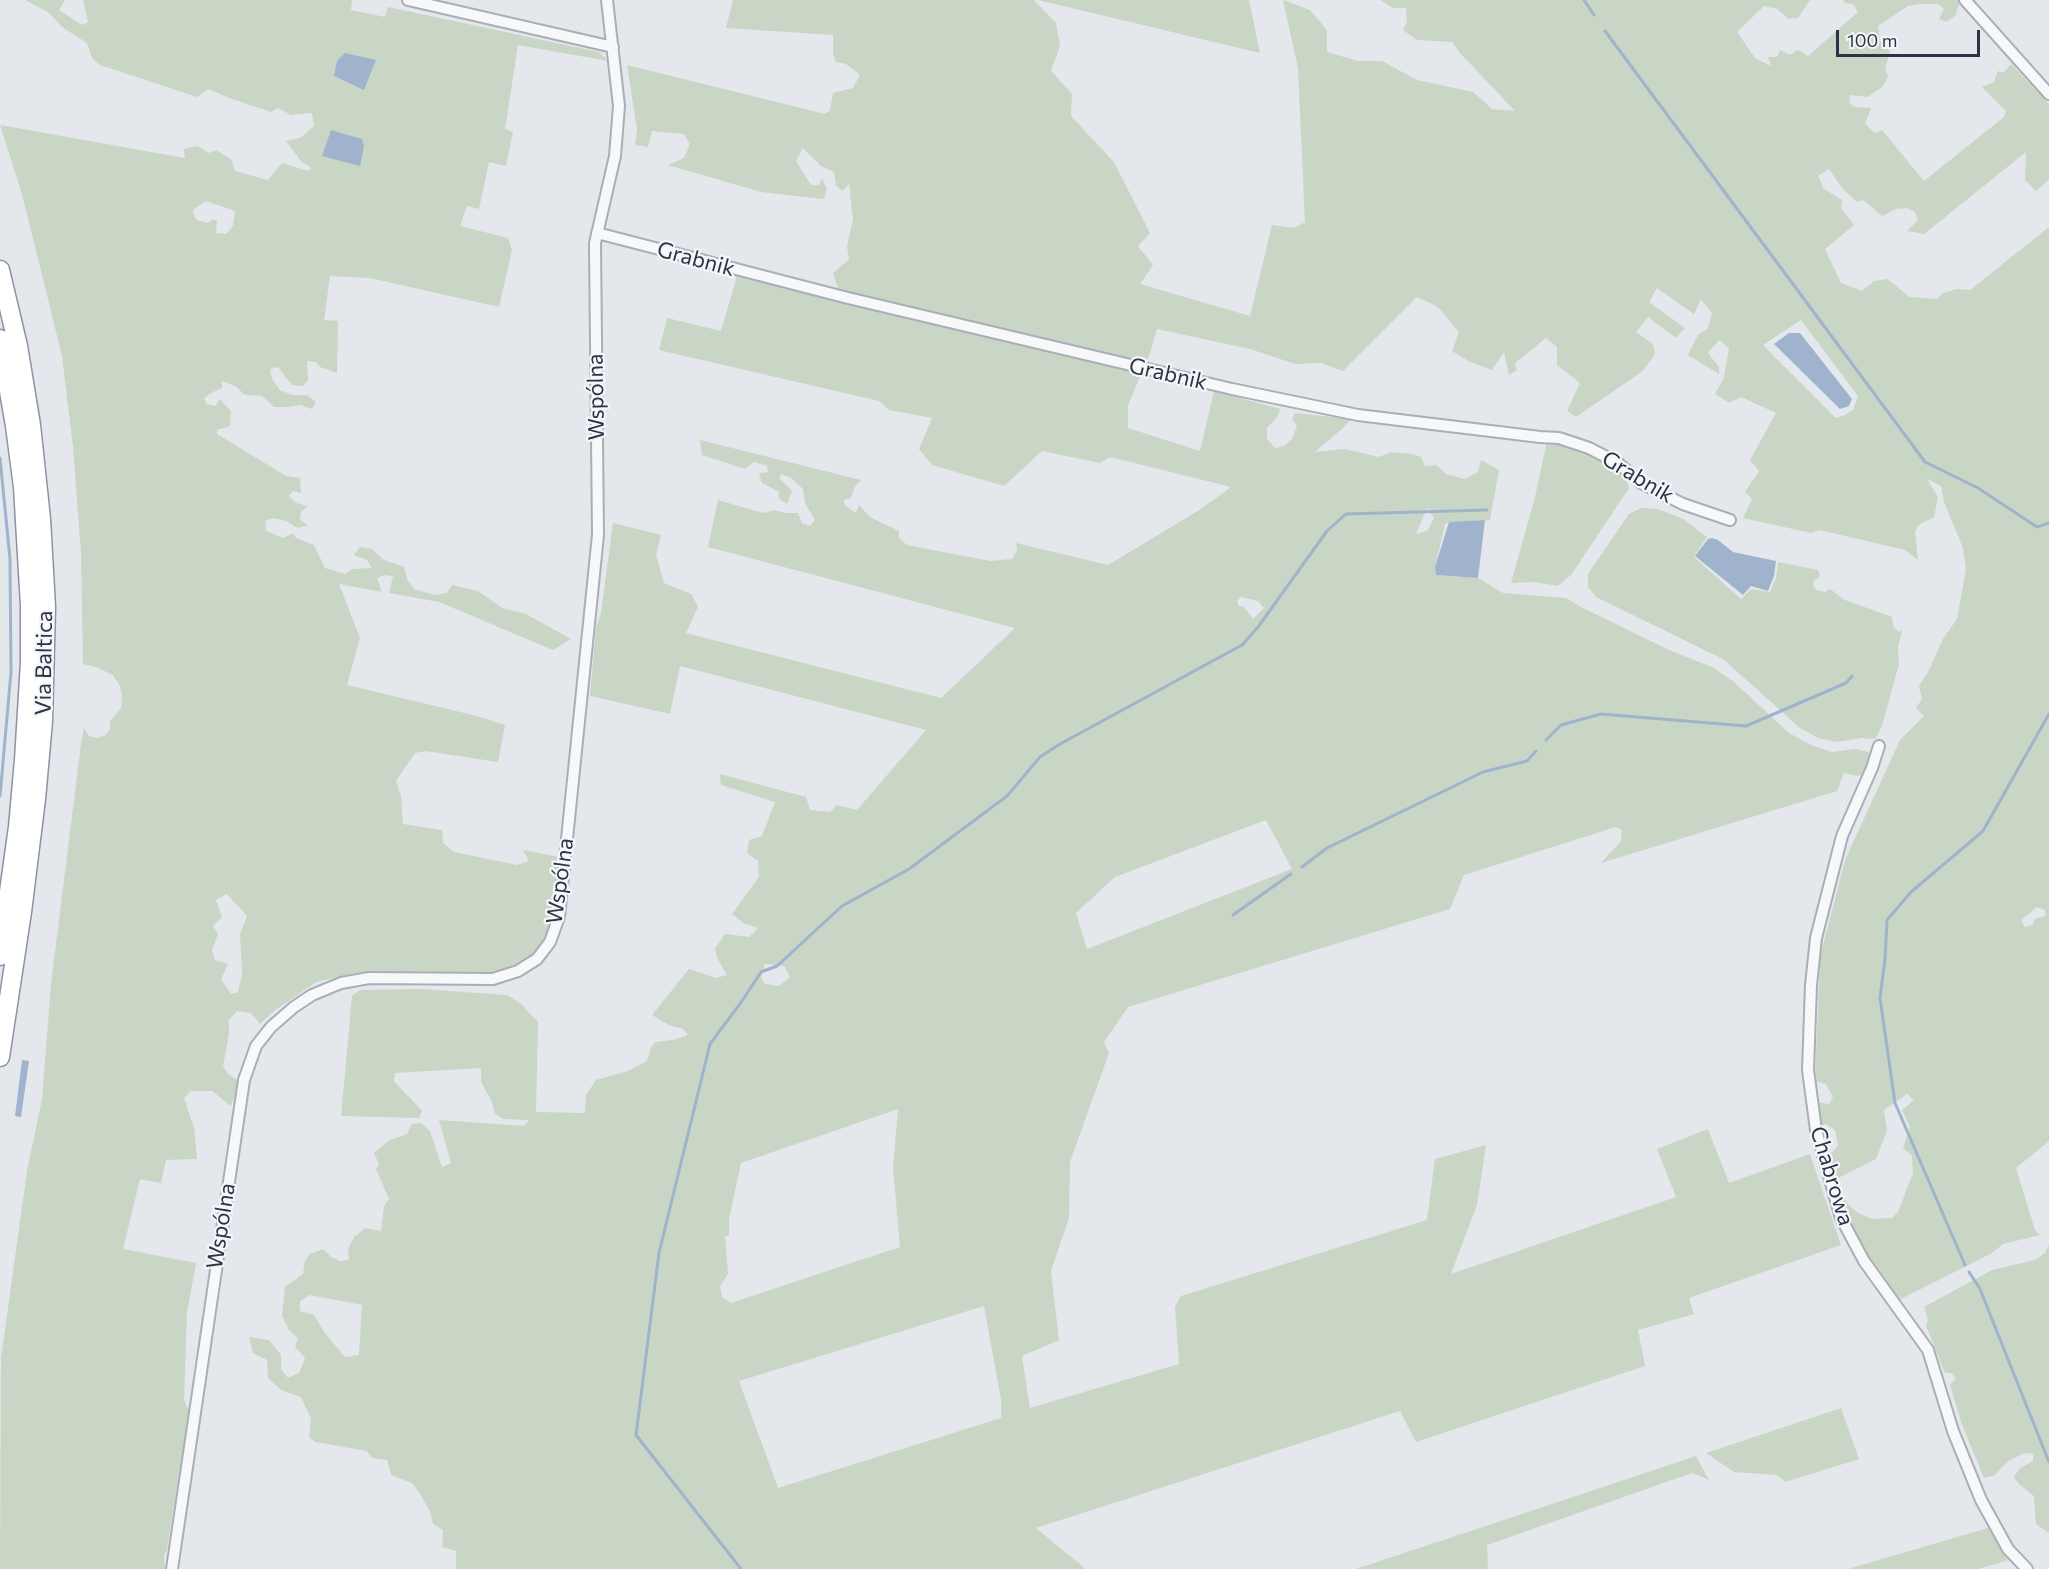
<!DOCTYPE html>
<html>
<head>
<meta charset="utf-8">
<style>
  body { margin:0 }
  #map { position:relative; width:2049px; height:1569px; overflow:hidden; background:#e4e7ec; font-family:Commissioner,sans-serif }
  canvas { display:block }
  .scale { position:absolute; left:1836px; top:30px; width:144px; height:27px; box-sizing:border-box; border:3px solid #2b3445; border-top:0; padding-left:8px; font-size:18px; line-height:21px; white-space:nowrap; color:#2b3445; -webkit-text-stroke:4px #f4f6f9; paint-order:stroke }
</style>
</head>
<body>
<div id="map">
<canvas width="2049" height="1569"></canvas>
<div class="scale">100 m</div>
</div>
<script>
const g = document.querySelector('canvas').getContext('2d');
g.lineJoin = 'round';
function paint(path, color) { g.fillStyle = color; g.fill(path, 'evenodd'); }
const poly = rows => new Path2D(rows.map(r => 'M' + r).join(''));
function trace(path, color, width, dash) { g.strokeStyle = color; g.lineWidth = width; g.lineCap = dash ? 'butt' : 'round'; g.setLineDash(dash || []); g.stroke(path); }
function drawText(font, color, halo, rows, align = 'center') {
  g.font = font + ' Commissioner,sans-serif'; g.lineWidth = 4.5; g.setLineDash([]); g.textBaseline = 'middle'; g.strokeStyle = halo; g.fillStyle = color; for (const [text, x, y, turn = 0] of rows) {
    g.save(); g.translate(x, y); g.rotate((+turn || 0) * Math.PI / 180); g.textAlign = isNaN(turn) ? turn : align; if (halo) g.strokeText(text, 0, 0); g.fillText(text, 0, 0); g.restore();
  }
}
const green = poly([
  [25,0,65,0,59,10,82,25,88,22,83,0,352,0,351,10,385,17,388,7,599,52,608,61,518,45,505,129,513,132,506,166,489,162,479,209,467,206,460,226,508,238,512,250,499,307,370,278,330,276,324,320,338,321,337,373,320,367,316,362,307,361,308,380,303,386,292,385,278,367,270,369,272,379,280,390,292,395,307,395,316,402,312,409,301,405,288,407,274,407,262,396,245,395,235,386,222,381,222,388,209,394,204,399,207,404,215,406,220,399,231,411,230,426,217,430,217,434,286,476,300,478,301,493,293,491,289,496,296,503,308,506,301,512,300,520,308,525,298,528,286,521,274,518,265,521,266,531,283,538,293,533,296,538,314,545,325,568,345,574,352,569,372,568,367,560,354,555,360,547,372,549,384,560,404,567,407,579,414,589,434,595,447,593,452,585,478,591,502,608,526,614,571,639,553,650,439,602,389,593,393,576,384,575,377,578,382,592,339,584,360,638,347,685,477,716,505,725,498,762,426,751,415,753,396,781,401,796,403,824,442,830,443,843,454,852,517,865,529,861,523,850,559,857,552,921,544,941,531,958,519,967,494,973,375,971,350,974,316,982,274,1011,260,1024,251,1013,237,1011,229,1020,229,1033,223,1066,228,1074,239,1081,231,1106,212,1091,191,1091,184,1098,194,1128,197,1159,166,1160,161,1183,140,1179,123,1249,196,1263,187,1312,184,1400,189,1411,167,1549,164,1556,165,1569,0,1569,1,1358,27,1171,42,1099,51,984,81,744,84,728,89,736,97,738,106,735,110,729,110,721,121,708,122,695,120,686,113,675,96,667,83,664,81,553,73,447,62,356,22,194,0,125,185,158,184,149,198,146,209,153,216,150,231,159,235,171,268,180,282,163,308,171,311,168,301,161,286,141,300,138,314,126,312,113,291,115,278,108,271,112,229,98,209,89,197,97,100,65,92,58,87,43,62,27,48,12],
  [206,201,235,211,233,226,226,234,216,233,217,221,213,219,208,223,197,220,193,214,194,209],
  [227,894,247,916,240,934,242,974,238,992,231,994,221,979,228,964,215,960,212,950,218,934,213,926,222,917,216,900],
  [733,0,1034,0,1056,23,1060,46,1051,71,1072,94,1071,116,1114,162,1150,233,1138,246,1153,265,1140,284,1250,316,1272,225,1294,228,1305,222,1298,68,1283,0,1310,10,1327,30,1327,52,1358,61,1382,61,1417,80,1473,92,1492,109,1515,111,1460,53,1452,42,1417,40,1403,30,1407,21,1406,8,1393,8,1380,0,1810,0,1798,18,1789,19,1777,9,1764,6,1737,32,1755,58,1771,66,1768,57,1777,57,1780,50,1790,55,1798,50,1808,56,1858,12,1853,4,1844,3,1843,0,1958,0,1960,2,1955,16,1946,22,1939,19,1944,9,1938,4,1920,4,1908,6,1878,26,1880,41,1890,52,1885,69,1888,77,1883,86,1868,97,1850,95,1849,103,1855,107,1871,108,1865,124,1875,133,1882,130,1924,181,2004,117,2006,111,1982,87,1994,82,1998,71,2003,73,2011,64,2049,104,2049,180,2036,191,2025,180,2026,152,1924,234,1907,231,1918,220,1915,212,1907,208,1896,209,1882,216,1863,200,1857,202,1842,188,1829,169,1818,176,1824,189,1842,200,1841,208,1854,225,1825,249,1841,283,1862,291,1874,281,1887,279,1910,297,1936,299,1944,293,1956,289,1970,290,2049,227,2049,1141,2016,1168,2035,1230,2040,1235,2003,1244,1992,1253,1899,1300,1853,1233,1834,1189,1839,1188,1847,1203,1858,1213,1872,1219,1892,1218,1898,1212,1913,1173,1912,1156,1903,1148,1910,1127,1902,1110,1914,1100,1907,1094,1884,1110,1887,1131,1876,1159,1840,1177,1835,1183,1823,1153,1831,1153,1838,1146,1835,1130,1826,1124,1819,1127,1815,1102,1829,1104,1833,1097,1826,1084,1815,1081,1820,957,1845,860,1900,740,1924,716,1916,708,1922,699,1919,686,1929,670,1943,639,1957,619,1966,570,1963,548,1944,502,1941,486,1927,479,1938,497,1934,517,1918,525,1915,532,1918,560,1905,550,1820,530,1811,533,1743,518,1752,499,1745,492,1759,471,1750,460,1776,413,1741,397,1729,403,1715,394,1724,378,1729,348,1719,340,1708,353,1719,367,1719,374,1688,355,1698,335,1708,328,1712,313,1701,299,1694,314,1657,288,1649,302,1685,328,1676,338,1648,317,1636,332,1653,344,1655,354,1643,371,1576,417,1567,411,1580,383,1557,365,1557,347,1546,338,1515,363,1517,370,1509,375,1504,352,1492,370,1470,362,1452,351,1459,332,1438,307,1417,297,1343,371,1321,363,1295,364,1250,349,1157,329,1150,353,1128,405,1128,428,1200,451,1214,391,1280,409,1278,416,1267,428,1267,439,1275,448,1284,446,1292,439,1297,426,1292,419,1295,413,1351,419,1344,427,1315,452,1345,449,1379,457,1391,452,1411,454,1421,457,1425,466,1436,465,1446,474,1465,479,1478,472,1481,460,1499,470,1490,520,1449,522,1445,524,1435,567,1436,575,1478,578,1503,593,1566,598,1581,607,1669,650,1714,668,1734,682,1789,733,1811,745,1832,752,1856,749,1868,752,1870,758,1863,775,1857,776,1844,773,1837,791,1601,863,1621,841,1622,830,1616,827,1464,875,1450,909,1128,1007,1104,1042,1109,1053,1070,1162,1069,1218,1051,1271,1059,1340,1022,1356,1030,1408,1179,1364,1175,1307,1181,1296,1427,1220,1435,1159,1486,1145,1477,1205,1451,1274,1676,1197,1657,1149,1708,1129,1729,1183,1810,1154,1841,1245,1689,1298,1694,1314,1638,1330,1645,1366,1416,1442,1400,1411,1036,1528,1086,1569,456,1569,456,1551,442,1547,443,1530,433,1524,430,1511,419,1492,412,1483,391,1475,387,1460,372,1458,367,1451,315,1442,309,1437,311,1419,301,1397,281,1390,268,1378,267,1360,253,1353,249,1337,269,1340,281,1355,281,1369,288,1378,299,1373,305,1358,295,1347,298,1338,289,1330,282,1316,285,1287,303,1274,305,1261,310,1254,323,1249,331,1257,340,1261,349,1260,348,1249,354,1237,365,1228,381,1231,384,1206,389,1199,376,1169,379,1164,374,1153,390,1140,407,1134,412,1124,421,1123,430,1131,442,1167,451,1163,439,1120,524,1126,529,1120,503,1119,495,1114,492,1102,481,1082,481,1068,395,1073,394,1081,422,1111,419,1118,341,1116,352,996,360,990,421,989,507,995,521,1004,538,1022,536,1112,585,1113,586,1095,596,1080,628,1071,647,1061,651,1047,656,1042,673,1040,688,1035,683,1029,669,1025,652,1015,689,969,716,978,727,975,718,960,715,949,725,934,749,937,758,928,743,923,732,914,759,877,758,861,747,853,749,840,762,836,775,802,721,785,720,774,806,797,810,810,830,812,837,805,857,810,926,730,680,666,670,714,590,696,596,627,601,613,613,523,661,535,656,555,664,583,691,594,698,607,686,633,941,698,1015,628,708,547,718,500,763,513,774,510,786,513,798,513,802,523,810,526,815,520,805,503,803,489,790,477,780,474,780,479,792,491,787,504,779,499,779,492,762,483,759,473,768,472,767,466,754,462,745,469,702,455,700,440,861,480,855,486,851,498,844,500,845,506,856,513,859,505,870,517,899,531,899,538,907,545,990,561,1012,559,1017,551,1016,543,1108,565,1201,509,1231,487,1110,457,1100,463,1042,451,1004,486,932,465,919,449,932,418,889,410,879,401,659,350,667,318,721,331,737,276,843,303,833,273,849,259,847,246,853,219,849,184,842,191,836,185,834,172,821,166,803,148,796,161,811,185,819,185,822,178,827,189,824,199,761,192,668,165,684,158,690,144,684,134,652,131,648,147,635,145,637,129,627,65,825,114,830,110,833,93,853,88,860,75,846,64,836,62,833,55,833,35,726,28],
  [1801,320,1858,396,1853,410,1845,415,1836,418,1763,345],
  [1427,508,1434,518,1427,531,1416,534],
  [1241,597,1258,601,1264,608,1253,619,1244,607,1239,606,1237,601],
  [1266,820,1292,869,1087,949,1076,913,1115,877],
  [2037,907,2045,910,2045,916,2035,919,2032,925,2025,927,2021,920],
  [765,964,784,966,790,977,779,986,765,984,761,978],
  [898,1109,893,1167,900,1247,731,1303,722,1297,720,1286,728,1274,725,1236,729,1236,729,1219,741,1163],
  [310,1295,362,1305,359,1355,345,1357,325,1333,314,1315,300,1311,300,1301],
  [984,1306,1001,1400,1001,1418,778,1488,739,1381],
  [1038,0,1249,0,1260,53],
  [1547,441,1582,451,1619,470,1627,480,1629,488,1571,575,1558,586,1534,582,1511,583,1535,497],
  [1641,508,1658,509,1683,519,1707,537,1694,557,1741,599,1751,589,1770,592,1776,578,1778,562,1818,570,1820,576,1814,581,1813,585,1816,590,1825,592,1830,589,1845,600,1892,617,1893,626,1898,632,1902,630,1898,648,1899,664,1882,726,1875,739,1862,738,1837,742,1818,738,1800,728,1723,659,1596,597,1588,587,1588,574,1629,514],
  [2049,1245,2049,1533,2036,1524,2034,1496,2019,1484,2014,1477,2020,1468,2033,1461,2033,1454,2025,1453,2008,1461,1995,1475,1984,1478,1962,1425,1950,1385,1956,1378,1951,1373,1945,1373,1926,1326,1928,1320,1924,1307,1992,1270,2035,1260,2045,1253],
  [1841,1408,1859,1459,1785,1482,1777,1475,1734,1472,1706,1453],
  [1696,1456,1709,1480,1692,1473,1487,1545,1488,1569,1356,1569],
  [1988,1528,2008,1560,1979,1569,1848,1569]
]);
const water = poly([
  [345,53,376,60,364,90,334,76,337,61],
  [331,130,362,139,364,146,360,166,322,156],
  [1789,333,1800,333,1852,399,1849,406,1840,409,1774,344],
  [1485,520,1478,578,1436,575,1435,567,1449,522],
  [1712,538,1718,540,1733,552,1776,561,1774,576,1768,591,1751,586,1743,595,1695,556,1708,539],
  [22,1060,29,1061,21,1117,15,1116]
]);
const stream = poly([
  [1584,0,1594,15],
  [1605,31,1925,462,1978,488,2037,527,2049,523],
  [0,458,10,559,11,672,0,796],
  [1546,740,1561,725,1601,714,1746,726,1846,683,1852,676],
  [1302,867,1327,848,1483,772,1527,761,1536,751],
  [1233,915,1291,874],
  [1965,1265,1895,1103,1880,998,1885,959,1887,920,1911,892,1983,831,2049,714],
  [1969,1272,1980,1289,2049,1462],
  [741,1569,636,1435,659,1253,710,1044,742,1001,761,972,777,966,842,906,909,869,1007,796,1040,757,1060,744,1242,645,1258,627,1327,531,1346,514,1487,510]
]);
const minor = poly([
  [408,0,613,47],
  [1965,0,2049,94],
  [597,233,848,298,1232,389,1358,415,1540,437,1559,438,1589,448,1618,463,1641,483,1683,504,1730,520],
  [1879,746,1872,768,1842,836,1816,938,1811,985,1808,1070,1816,1130,1841,1218,1864,1261,1928,1350,1953,1431,1981,1500,2008,1549,2027,1569],
  [172,1569,244,1080,256,1046,271,1027,294,1007,312,995,341,983,369,978,493,979,518,971,537,959,550,942,559,917,598,535,595,243,615,156,619,106,607,0]
]);
const motorway = poly([
  [0,270,18,346,31,425,41,519,46,607,43,721,36,799,22,912,0,1057],
  [0,339,15,426,23,487,30,606,30,662,24,760,18,827,0,956]
]);
const streetNames = [
  ["Grabnik",696,259,15],
  ["Grabnik",1168,374,13],
  ["Wspólna",596,397,-91],
  ["Grabnik",1638,477,31],
  ["Via Baltica",44,663,-89],
  ["Wspólna",560,881,-82],
  ["Chabrowa",1832,1176,73],
  ["Wspólna",221,1226,-81]
];
paint(green, '#c9d6c5');
paint(water, '#9fb4cc');
trace(stream, '#9fb4cc', 3);
trace(minor, '#a9aeb7', 14);
trace(motorway, '#8b94a3', 21);
trace(minor, '#f7f8fa', 10);
trace(motorway, '#fff', 18);
drawText('22px', '#2b3445', '#f4f6f9', streetNames);
</script>
</body>
</html>
